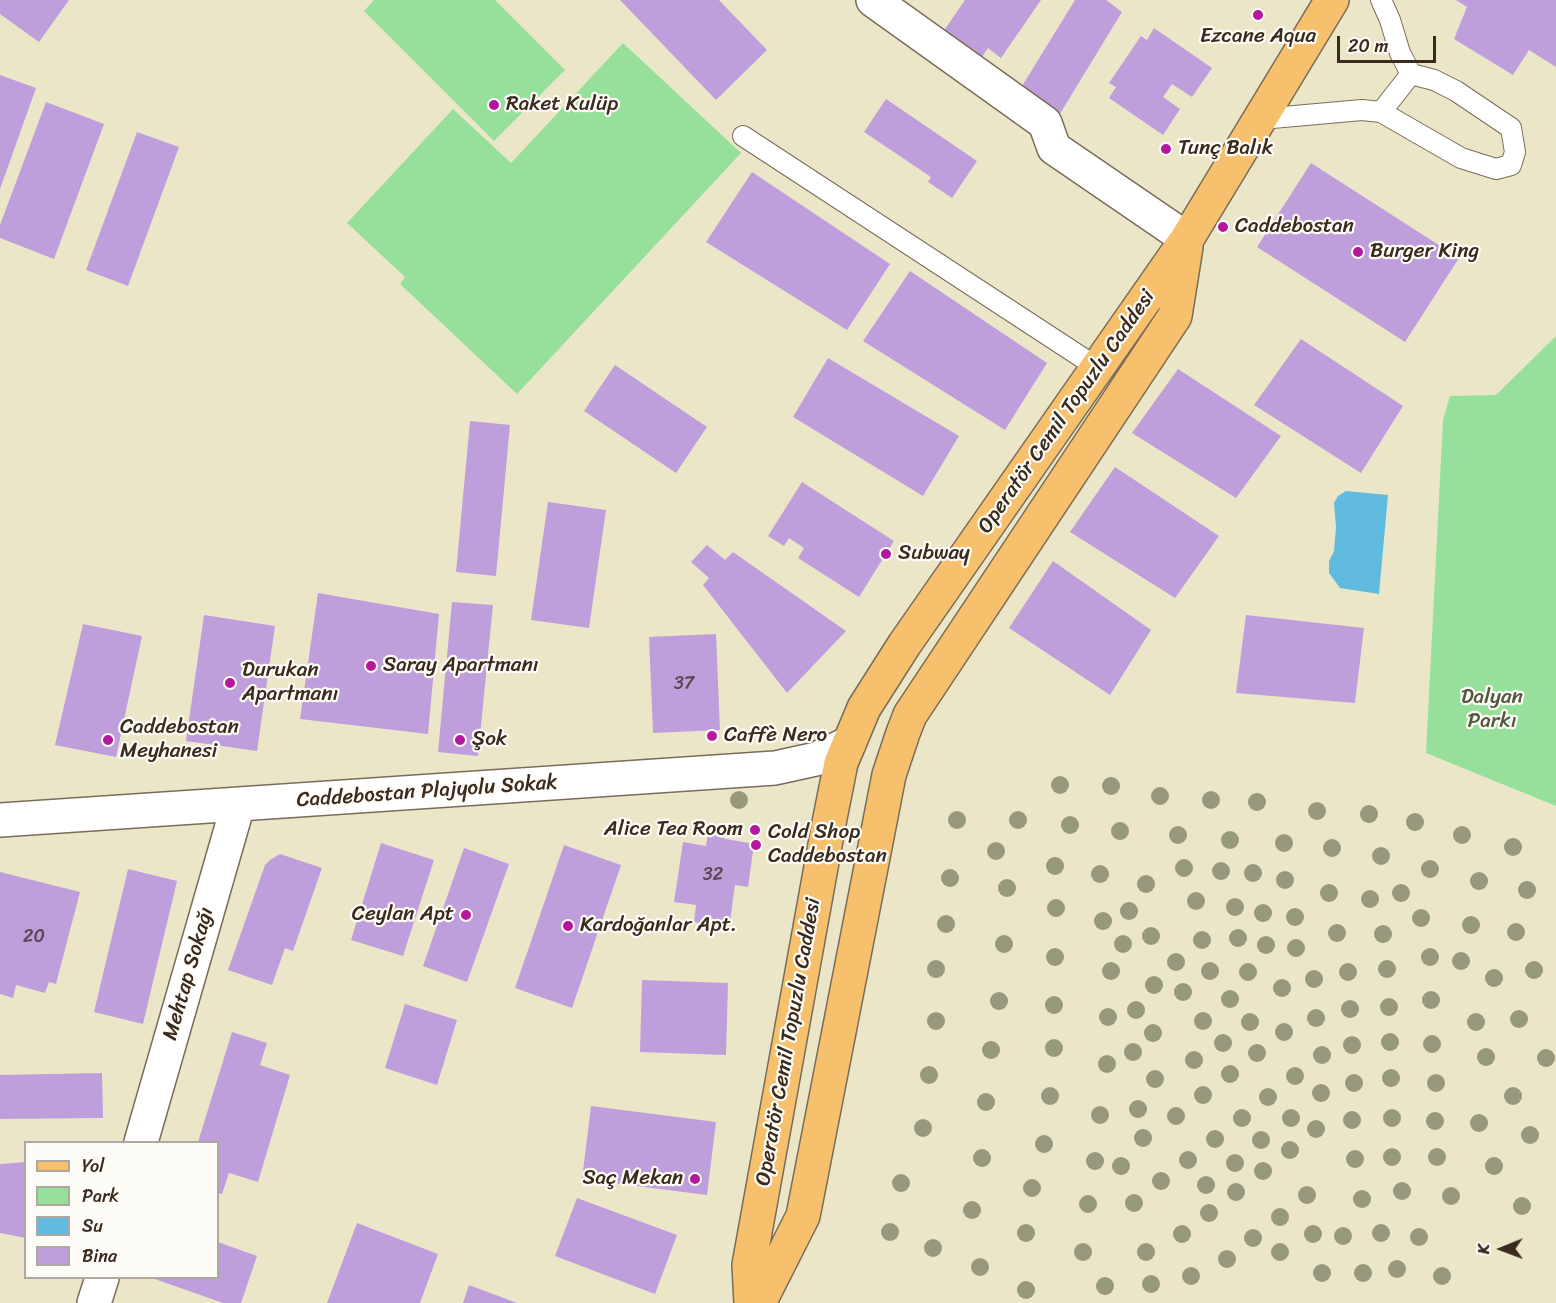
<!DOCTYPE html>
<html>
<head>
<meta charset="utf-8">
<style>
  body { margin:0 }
  #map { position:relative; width:1556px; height:1303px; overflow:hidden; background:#ece6c9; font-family:Sriracha,sans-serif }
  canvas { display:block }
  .legend { position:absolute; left:24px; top:1141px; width:195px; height:138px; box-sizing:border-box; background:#fdfcf7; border:2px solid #afa8a0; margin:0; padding:8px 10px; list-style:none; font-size:18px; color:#3b2a1e }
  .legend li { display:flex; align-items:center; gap:12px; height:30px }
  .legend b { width:30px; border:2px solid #afa8a0 }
  .north { position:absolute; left:1472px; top:1219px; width:60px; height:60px; -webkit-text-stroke:4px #fdfcf7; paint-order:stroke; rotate:269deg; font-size:16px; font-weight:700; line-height:24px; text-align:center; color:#3b2a1e }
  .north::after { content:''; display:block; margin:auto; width:21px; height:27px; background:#3b2a1e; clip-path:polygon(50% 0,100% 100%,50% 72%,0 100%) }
  .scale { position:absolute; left:1337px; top:36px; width:99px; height:27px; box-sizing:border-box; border:3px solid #3b2a1e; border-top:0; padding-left:8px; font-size:18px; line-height:21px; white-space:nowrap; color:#3b2a1e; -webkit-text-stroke:4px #fdfcf7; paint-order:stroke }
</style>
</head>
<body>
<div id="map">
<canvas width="1556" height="1303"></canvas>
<ul class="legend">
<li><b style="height:8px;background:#f7c06c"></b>Yol</li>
<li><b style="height:16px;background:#96e09b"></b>Park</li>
<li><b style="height:16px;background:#60bbde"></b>Su</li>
<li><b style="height:16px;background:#be9fdc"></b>Bina</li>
</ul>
<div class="north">K</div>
<div class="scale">20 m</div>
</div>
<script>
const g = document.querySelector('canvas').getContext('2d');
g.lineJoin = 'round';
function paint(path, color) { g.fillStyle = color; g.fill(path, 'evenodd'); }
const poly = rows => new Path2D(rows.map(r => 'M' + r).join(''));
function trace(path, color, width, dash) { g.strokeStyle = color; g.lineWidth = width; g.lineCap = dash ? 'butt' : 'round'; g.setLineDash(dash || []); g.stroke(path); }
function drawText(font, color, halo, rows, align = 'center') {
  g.font = font + ' Sriracha,sans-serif'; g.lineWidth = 4.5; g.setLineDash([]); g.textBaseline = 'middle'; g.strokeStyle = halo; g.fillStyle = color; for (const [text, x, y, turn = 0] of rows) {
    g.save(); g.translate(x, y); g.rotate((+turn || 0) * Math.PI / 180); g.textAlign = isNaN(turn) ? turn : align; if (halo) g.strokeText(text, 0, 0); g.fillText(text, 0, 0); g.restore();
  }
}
const green = poly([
  [374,0,495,0,565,70,494,141,364,11],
  [623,43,741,153,517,394,400,284,405,277,347,223,453,109,511,163],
  [1556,336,1556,806,1426,753,1443,420,1450,396,1496,395]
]);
const water = poly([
  [1346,491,1388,495,1379,594,1340,588,1329,573,1329,561,1334,551,1336,527,1334,503,1338,496]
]);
const building = poly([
  [0,0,69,0,39,42,0,14],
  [620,0,719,0,767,50,716,100],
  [965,0,1041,0,1001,58,988,48,981,58,943,32],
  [1075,0,1106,0,1122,12,1058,117,1019,91],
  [1456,0,1556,0,1556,67,1529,50,1513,75,1454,39,1467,7],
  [1154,28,1212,68,1192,97,1172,84,1163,97,1180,109,1163,135,1109,98,1116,87,1109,83,1141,36,1147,40],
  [0,75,36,88,0,189],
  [886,99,977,161,952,198,928,182,931,177,864,132],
  [46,102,104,124,54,259,0,238,0,225],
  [137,132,179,147,128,286,86,270],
  [1311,163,1459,258,1405,342,1257,247],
  [752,172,890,264,847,330,706,242],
  [910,271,1047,363,1005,430,863,341],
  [1301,339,1403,406,1361,473,1254,405],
  [828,358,959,436,923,496,793,417],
  [615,365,707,427,676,473,584,411],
  [1178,369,1281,436,1236,498,1132,433],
  [470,421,510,425,496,576,456,572],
  [1115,467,1219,536,1175,598,1070,532],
  [802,482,894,541,859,597,798,558,804,548,789,538,784,546,768,536],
  [548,502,606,510,589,628,531,620],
  [707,545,725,560,733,552,846,631,787,693,703,585,709,578,691,562],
  [1053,561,1151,630,1110,695,1009,628],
  [318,593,439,614,428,734,300,719],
  [452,602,493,605,478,756,438,752],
  [204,615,275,626,257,751,186,741],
  [1246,615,1364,628,1355,703,1236,693],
  [83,624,142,636,116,757,55,745],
  [716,634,720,730,653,733,649,637],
  [708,833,726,839,754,844,748,887,735,885,729,928,694,922,696,905,674,902,683,842,706,846],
  [381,843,434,860,403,956,351,940],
  [564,845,621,865,572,1008,515,988],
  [464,848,509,864,467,982,423,966],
  [280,854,322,868,293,951,285,948,272,985,228,970,265,865,270,860],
  [128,869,177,881,143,1024,94,1012],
  [0,872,80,892,56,984,49,982,45,993,16,985,13,998,0,994],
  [642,980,728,983,726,1055,640,1052],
  [405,1004,457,1020,437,1085,385,1068],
  [232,1032,267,1043,260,1065,290,1075,258,1182,229,1173,222,1194,218,1193,218,1142,198,1142],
  [102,1073,103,1118,0,1119,0,1075],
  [591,1106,716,1122,707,1195,582,1179],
  [26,1162,26,1238,0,1233,0,1164],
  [577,1198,677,1235,655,1294,555,1256],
  [357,1223,438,1254,420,1303,327,1303],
  [218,1242,257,1256,241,1303,223,1303,152,1278,218,1278],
  [469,1285,517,1303,463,1303]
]);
const lane = poly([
  [1381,112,1411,74],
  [1261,119,1362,110,1381,112,1461,158,1496,169,1511,165,1515,152,1511,128,1456,91,1434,80,1411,74,1400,53,1390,20,1381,0],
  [743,136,1098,368]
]);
const street = poly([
  [873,0,1045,123,1054,148,1187,239],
  [0,820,775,768,816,759,849,743],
  [141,1142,238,805],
  [94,1303,102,1278]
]);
const primary = poly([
  [751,1303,749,1265,829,823,841,763,864,708,904,645,1187,239,1332,0],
  [759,1303,803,1216,889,775,903,733,910,715,1175,316,1186,247]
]);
const trees = [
  [1060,785],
  [1111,786],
  [1160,796],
  [739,800],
  [1211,800],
  [1257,802],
  [1317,811],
  [1369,814],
  [957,820],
  [1018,820],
  [1415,822],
  [1070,825],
  [1120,831],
  [1178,835],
  [1462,835],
  [1230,840],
  [1284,843],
  [1513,847],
  [1332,848],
  [996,851],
  [1381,856],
  [1055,866],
  [1184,868],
  [1430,869],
  [1221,871],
  [1253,873],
  [1100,874],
  [950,878],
  [1285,880],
  [1479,881],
  [1146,884],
  [1007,888],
  [1527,890],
  [1329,893],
  [1401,893],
  [1370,899],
  [1196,901],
  [1235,907],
  [1056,908],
  [1129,911],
  [1263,913],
  [1295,917],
  [1421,918],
  [1103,921],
  [946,924],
  [1471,925],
  [1516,932],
  [1337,933],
  [1383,934],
  [1151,936],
  [1238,938],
  [1202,940],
  [1004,944],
  [1123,944],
  [1266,945],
  [1296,948],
  [1055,957],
  [1430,957],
  [1461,961],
  [1176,962],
  [936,969],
  [1387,969],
  [1534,970],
  [1111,971],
  [1210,971],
  [1248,972],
  [1348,972],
  [1494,978],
  [1314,979],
  [1154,985],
  [1282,988],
  [1183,992],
  [1230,999],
  [1431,1000],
  [999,1001],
  [1054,1005],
  [1389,1007],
  [1350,1009],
  [1136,1010],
  [1108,1017],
  [1316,1018],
  [1519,1019],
  [936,1021],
  [1203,1021],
  [1250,1022],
  [1476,1022],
  [1284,1032],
  [1153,1033],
  [1390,1042],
  [1223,1043],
  [1432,1044],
  [1352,1045],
  [1054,1048],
  [991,1050],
  [1133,1052],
  [1257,1053],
  [1322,1055],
  [1486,1057],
  [1546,1058],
  [1194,1060],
  [1107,1064],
  [1230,1074],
  [929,1075],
  [1295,1076],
  [1391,1078],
  [1155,1079],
  [1354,1083],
  [1436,1083],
  [1321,1093],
  [1203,1095],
  [1050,1096],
  [1513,1096],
  [1268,1097],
  [986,1102],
  [1138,1109],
  [1100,1115],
  [1176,1116],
  [1242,1118],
  [1291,1118],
  [1392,1118],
  [1352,1120],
  [1435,1121],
  [1479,1123],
  [923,1128],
  [1316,1129],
  [1530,1135],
  [1143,1138],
  [1215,1139],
  [1261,1140],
  [1044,1144],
  [1290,1150],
  [1392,1157],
  [1437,1157],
  [982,1158],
  [1355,1159],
  [1188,1160],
  [1095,1161],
  [1235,1163],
  [1121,1166],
  [1494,1166],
  [1263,1171],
  [1161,1181],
  [901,1183],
  [1206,1185],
  [1032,1188],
  [1402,1191],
  [1236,1192],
  [1307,1195],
  [1451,1196],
  [1362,1199],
  [1134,1203],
  [1088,1204],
  [1522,1206],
  [972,1210],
  [1209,1213],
  [1280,1217],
  [890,1232],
  [1026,1233],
  [1381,1233],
  [1182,1234],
  [1313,1234],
  [1343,1236],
  [1419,1237],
  [1253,1238],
  [933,1248],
  [1083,1252],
  [1146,1252],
  [1280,1252],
  [1227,1259],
  [980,1267],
  [1397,1269],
  [1322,1273],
  [1363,1273],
  [1191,1276],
  [1442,1276],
  [1151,1284],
  [1105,1286],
  [1026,1290]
];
const markers = [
  [1258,15,6,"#b5179e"],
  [494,105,6,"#b5179e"],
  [1166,149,6,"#b5179e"],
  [1223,227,6,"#b5179e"],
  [1358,252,6,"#b5179e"],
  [886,554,6,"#b5179e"],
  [371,666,6,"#b5179e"],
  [230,683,6,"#b5179e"],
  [712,736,6,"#b5179e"],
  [108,740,6,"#b5179e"],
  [460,740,6,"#b5179e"],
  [755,830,6,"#b5179e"],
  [756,845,6,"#b5179e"],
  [466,915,6,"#b5179e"],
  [568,926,6,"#b5179e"],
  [695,1179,6,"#b5179e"]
];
const numberNames = [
  ["37",684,684],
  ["32",713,875],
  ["20",34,937]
];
const poiNames = [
  ["Ezcane Aqua",1258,37,"center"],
  ["Raket Kulüp",506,105],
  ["Tunç Balık",1178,149],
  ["Caddebostan",1235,227],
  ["Burger King",1370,252],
  ["Subway",898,554],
  ["Saray Apartmanı",383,666],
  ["Durukan",242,671],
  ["Apartmanı",242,695],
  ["Caddebostan",120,728],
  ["Meyhanesi",120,752],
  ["Caffè Nero",724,736],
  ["Şok",472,740],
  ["Alice Tea Room",743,830,"right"],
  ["Cold Shop",768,833],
  ["Caddebostan",768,857],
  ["Ceylan Apt",454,915,"right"],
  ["Kardoğanlar Apt.",580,926],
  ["Saç Mekan",683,1179,"right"]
];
const streetNames = [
  ["Operatör Cemil Topuzlu Caddesi",1067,412,-55],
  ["Caddebostan Plajyolu Sokak",427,792,-4],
  ["Mehtap Sokağı",189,974,-74],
  ["Operatör Cemil Topuzlu Caddesi",789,1042,-80]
];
const parkNames = [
  ["Dalyan",1492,698],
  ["Parkı",1492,722]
];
paint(green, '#96e09b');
paint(water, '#60bbde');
paint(building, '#be9fdc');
trace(lane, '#796c5a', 22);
trace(street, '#796c5a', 36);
trace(primary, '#796c5a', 36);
trace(lane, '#fff', 20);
trace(street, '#fff', 33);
trace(primary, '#f7c06c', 33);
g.fillStyle = '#97987c';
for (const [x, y] of trees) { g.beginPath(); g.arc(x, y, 9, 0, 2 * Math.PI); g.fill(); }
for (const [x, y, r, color] of markers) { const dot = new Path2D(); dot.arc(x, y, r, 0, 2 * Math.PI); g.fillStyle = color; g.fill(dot); trace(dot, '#fdfcf7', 2); }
drawText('18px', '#5c474e', null, numberNames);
drawText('21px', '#3b2a1e', '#fdfcf7', poiNames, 'left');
drawText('21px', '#3b2a1e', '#fdfcf7', streetNames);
drawText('21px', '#52583d', '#fdfcf7', parkNames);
</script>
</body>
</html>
